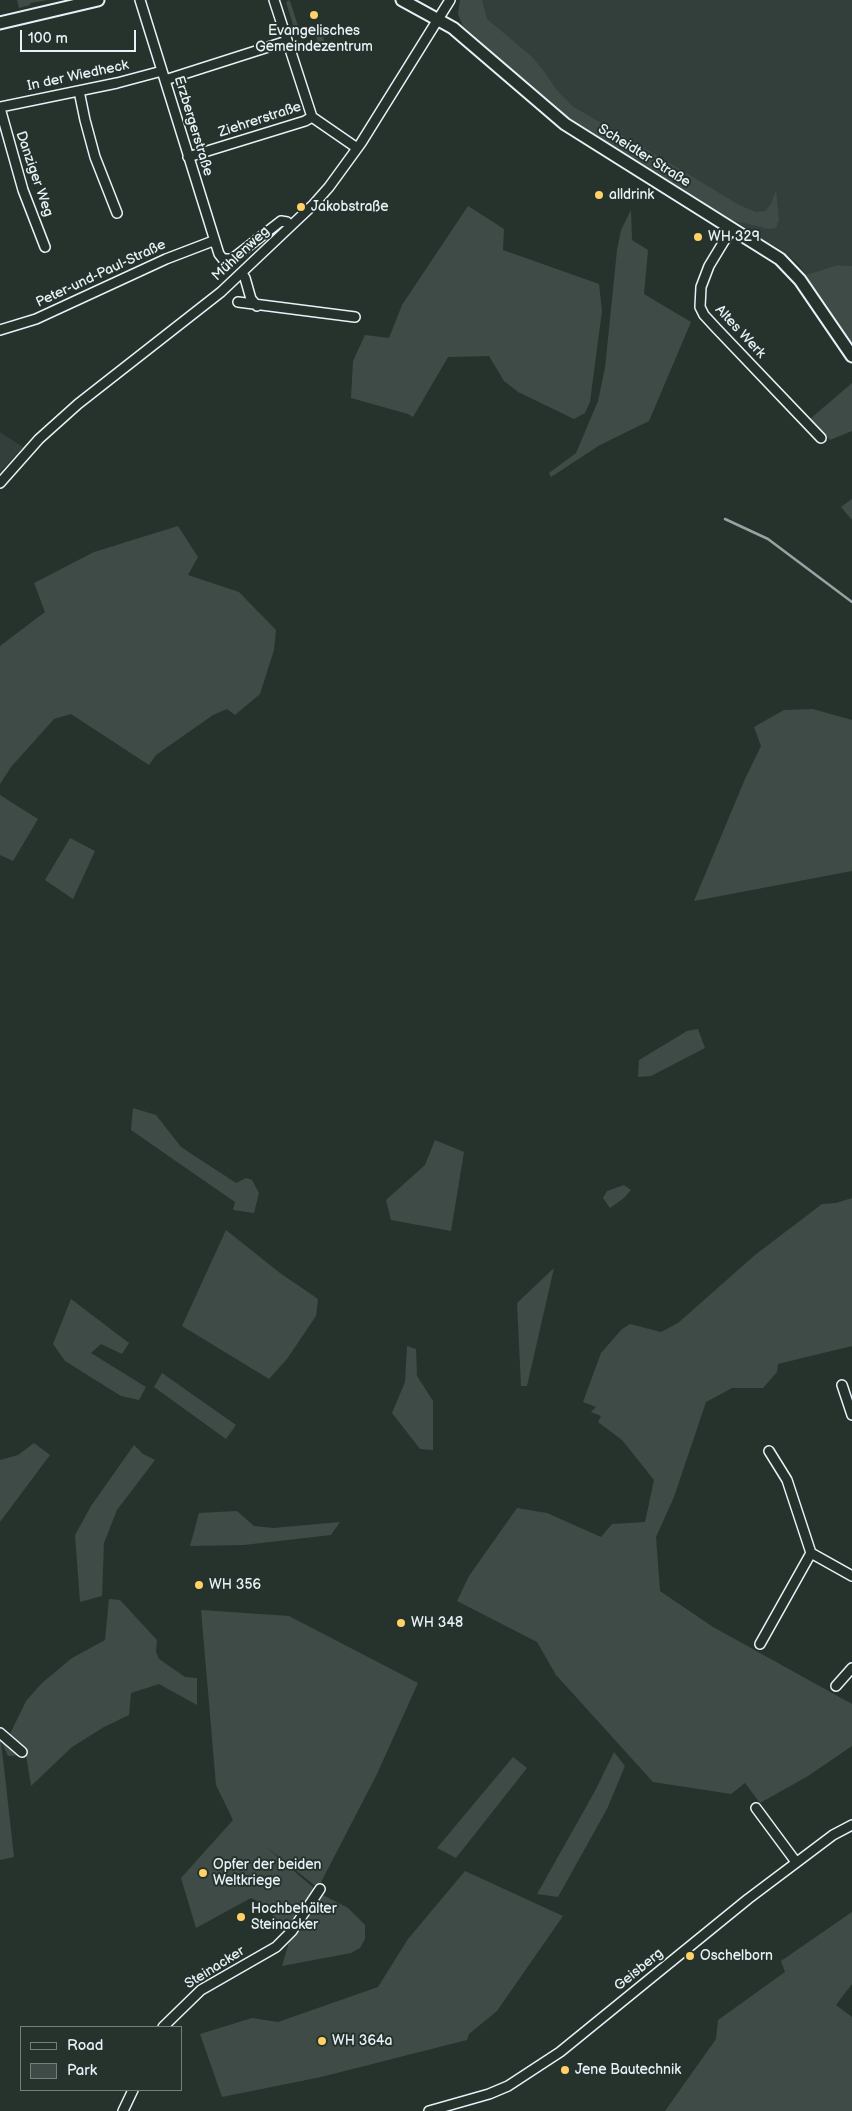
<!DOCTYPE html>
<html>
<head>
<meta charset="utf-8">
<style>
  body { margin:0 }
  #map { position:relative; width:852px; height:2111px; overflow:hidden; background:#26332d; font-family:"Balsamiq Sans",sans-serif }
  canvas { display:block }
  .legend { position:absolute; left:20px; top:2026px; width:162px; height:65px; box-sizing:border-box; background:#26332d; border:1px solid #747f7e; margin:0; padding:6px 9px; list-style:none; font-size:15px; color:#e8f1f8 }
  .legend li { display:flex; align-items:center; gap:10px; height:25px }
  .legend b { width:25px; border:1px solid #747f7e }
  .scale { position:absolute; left:20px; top:30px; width:116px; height:22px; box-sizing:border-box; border:2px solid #e8f1f8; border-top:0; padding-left:6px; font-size:15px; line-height:18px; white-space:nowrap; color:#e8f1f8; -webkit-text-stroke:4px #26332d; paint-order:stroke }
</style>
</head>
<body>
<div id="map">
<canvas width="852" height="2111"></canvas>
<ul class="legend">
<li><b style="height:6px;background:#26332d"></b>Road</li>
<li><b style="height:14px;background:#3e4b47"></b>Park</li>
</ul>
<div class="scale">100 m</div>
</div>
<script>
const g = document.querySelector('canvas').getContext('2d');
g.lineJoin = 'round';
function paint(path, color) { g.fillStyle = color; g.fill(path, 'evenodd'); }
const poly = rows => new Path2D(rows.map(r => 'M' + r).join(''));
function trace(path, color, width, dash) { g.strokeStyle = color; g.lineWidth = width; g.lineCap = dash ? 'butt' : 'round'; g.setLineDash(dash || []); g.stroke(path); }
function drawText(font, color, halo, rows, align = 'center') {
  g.font = font + ' "Balsamiq Sans",sans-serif'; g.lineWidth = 4; g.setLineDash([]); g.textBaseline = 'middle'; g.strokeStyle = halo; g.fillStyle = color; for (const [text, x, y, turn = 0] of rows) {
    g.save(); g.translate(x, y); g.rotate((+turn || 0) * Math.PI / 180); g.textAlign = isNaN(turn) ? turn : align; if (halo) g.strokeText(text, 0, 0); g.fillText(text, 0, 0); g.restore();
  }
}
const built = poly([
  [460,0,852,0,852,266,837,265,806,275,798,264,785,253,566,117,463,26,458,14],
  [0,432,23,447,0,472]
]);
const green = poly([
  [17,0,48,0,30,3,30,5,19,8],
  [290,0,290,1,299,29,294,28,286,2],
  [460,0,482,0,487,19,530,55,543,70,556,89,572,106,680,169,739,205,756,212,765,211,771,204,776,190,779,220,776,228,769,229,731,220,566,117,463,26,458,14],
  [322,25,324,26,321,30,325,34,323,36,324,41,318,43,315,33],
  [468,206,504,229,503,250,599,284,602,311,590,402,585,413,574,419,518,392,504,381,489,356,448,357,413,417,408,414,351,398,353,361,365,335,389,338,402,305],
  [631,210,632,240,648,250,644,294,691,322,649,421,600,445,551,477,549,473,576,453,598,401,605,368,617,250,621,230],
  [837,265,852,266,852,348,806,275],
  [852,383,852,431,830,440,810,419],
  [852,499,852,520,841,507],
  [178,526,198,557,188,575,239,592,276,630,274,650,260,694,235,715,227,709,213,715,156,755,149,765,71,714,54,719,11,767,0,784,0,646,45,612,34,583,94,552],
  [813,709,852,720,852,871,694,901,745,779,761,746,754,727,784,710],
  [0,795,38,819,13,861,0,855],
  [70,838,95,851,73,899,45,880],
  [698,1029,705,1048,651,1076,638,1077,639,1060,687,1031],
  [133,1108,156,1115,181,1147,236,1183,246,1178,252,1180,259,1193,254,1213,233,1210,235,1202,131,1130],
  [435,1140,464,1152,451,1231,391,1220,386,1200,425,1165],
  [624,1185,631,1190,624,1198,610,1208,603,1198,607,1191],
  [852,1198,852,1346,778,1364,777,1372,763,1388,732,1388,706,1402,674,1497,656,1537,660,1591,713,1627,852,1704,852,1746,808,1776,760,1803,745,1783,731,1794,653,1782,556,1675,537,1642,457,1601,469,1576,517,1508,547,1513,601,1537,612,1524,645,1522,654,1480,622,1440,598,1422,601,1416,591,1412,596,1407,583,1402,601,1353,622,1329,630,1324,661,1332,678,1323,755,1255,822,1204,836,1203],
  [226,1230,280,1273,318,1299,316,1316,287,1359,269,1379,182,1326],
  [554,1268,527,1386,521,1386,517,1303],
  [71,1299,129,1343,122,1354,101,1344,91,1353,146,1387,139,1400,121,1396,65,1361,53,1344],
  [407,1346,416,1349,417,1376,433,1401,433,1450,420,1449,392,1413,405,1382],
  [162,1373,236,1425,226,1439,154,1387],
  [34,1443,50,1455,0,1522,0,1460,18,1455],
  [134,1445,143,1454,155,1460,117,1510,104,1543,102,1596,80,1602,75,1535,91,1506],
  [237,1511,254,1526,273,1528,340,1522,331,1535,244,1545,190,1546,199,1513],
  [109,1599,120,1600,157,1640,156,1652,159,1659,185,1677,197,1678,197,1705,159,1684,131,1693,129,1715,104,1727,72,1747,31,1786,26,1755,8,1756,1,1741,14,1857,0,1860,0,1738,9,1736,26,1701,42,1683,72,1658,105,1640],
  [201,1610,289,1616,418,1683,376,1776,318,1888,265,1846,316,1890,285,1934,267,1906,251,1898,196,1928,181,1878,233,1820,216,1785],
  [614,1752,625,1766,607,1809,558,1897,537,1894,595,1791],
  [513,1757,527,1768,456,1858,437,1848],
  [465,1871,563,1916,497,2011,469,2034,467,2040,321,2077,222,2097,200,2034,252,2018,278,2022,378,1987,408,1939],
  [321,1894,348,1908,365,1925,365,1939,360,1948,351,1953,282,1966,290,1939],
  [852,1912,852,1984,836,2005,852,2017,852,2111,665,2111,716,2039,718,2020,785,1972,781,1961]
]);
const stream = poly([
  [725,519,768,539,852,602]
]);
const minor = poly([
  [140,0,219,254,223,259,232,259,281,221,287,222,290,226],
  [274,0,312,117,357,148],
  [165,80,287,41],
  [79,91,85,120,95,157,117,213],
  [0,107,117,83,162,71],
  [0,108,23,190,45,247],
  [188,157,305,121,312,117],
  [732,228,709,266,701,287,700,307,704,315,716,328,821,438],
  [242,273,245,278,251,299,257,306],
  [238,302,355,317],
  [0,330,36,319,166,259,213,241],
  [0,483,39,439,78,404,221,292,314,204,329,187,361,143,450,0],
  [842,1385,852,1415],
  [769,1451,787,1480,811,1553,852,1576],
  [760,1644,811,1553],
  [836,1686,852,1668],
  [0,1733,22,1752],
  [756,1808,796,1862],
  [163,2027,201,1990,276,1947,292,1931,320,1889],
  [123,2111,133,2090],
  [429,2111,489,2094,508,2086,560,2052,748,1899,833,1835,852,1825]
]);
const major = poly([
  [402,0,453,28,565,124,780,259,800,280,852,356],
  [0,23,98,0]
]);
const markers = [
  [314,15,5,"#ffd166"],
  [599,195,5,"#ffd166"],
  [301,207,5,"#ffd166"],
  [698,237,5,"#ffd166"],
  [199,1585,5,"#ffd166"],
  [401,1623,5,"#ffd166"],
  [203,1873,5,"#ffd166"],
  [241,1917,5,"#ffd166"],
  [690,1956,5,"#ffd166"],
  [322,2041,5,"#ffd166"],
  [565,2070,5,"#ffd166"]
];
const poiNames = [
  ["Evangelisches",314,31,"center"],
  ["Gemeindezentrum",314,47,"center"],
  ["alldrink",609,195],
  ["Jakobstraße",311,207],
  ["WH 329",708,237],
  ["WH 356",209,1585],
  ["WH 348",411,1623],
  ["Opfer der beiden",213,1865],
  ["Weltkriege",213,1881],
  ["Hochbehälter",251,1909],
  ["Steinacker",251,1925],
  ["Oschelborn",700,1956],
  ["WH 364a",332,2041],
  ["Jene Bautechnik",575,2070]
];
const streetNames = [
  ["In der Wiedheck",78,76,-12],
  ["Ziehrerstraße",260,120,-18],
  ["Erzbergerstraße",193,126,73],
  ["Scheidter Straße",644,156,32],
  ["Danziger Weg",34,174,71],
  ["Mühlenweg",241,254,-43],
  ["Peter-und-Paul-Straße",101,274,-25],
  ["Altes Werk",740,332,47],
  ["Steinacker",215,1968,-32],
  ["Geisberg",639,1970,-39]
];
paint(built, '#333f3a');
paint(green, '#3e4b47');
trace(stream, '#98a3a5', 2.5);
trace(minor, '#e8f1f8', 12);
trace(major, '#e8f1f8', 15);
trace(minor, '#26332d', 9);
trace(major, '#26332d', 11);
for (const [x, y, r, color] of markers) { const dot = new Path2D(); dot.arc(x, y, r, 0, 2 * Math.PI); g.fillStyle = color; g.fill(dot); trace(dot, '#26332d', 2); }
drawText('14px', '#e8f1f8', '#26332d', poiNames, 'left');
drawText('14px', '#e8f1f8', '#26332d', streetNames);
</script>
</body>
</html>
